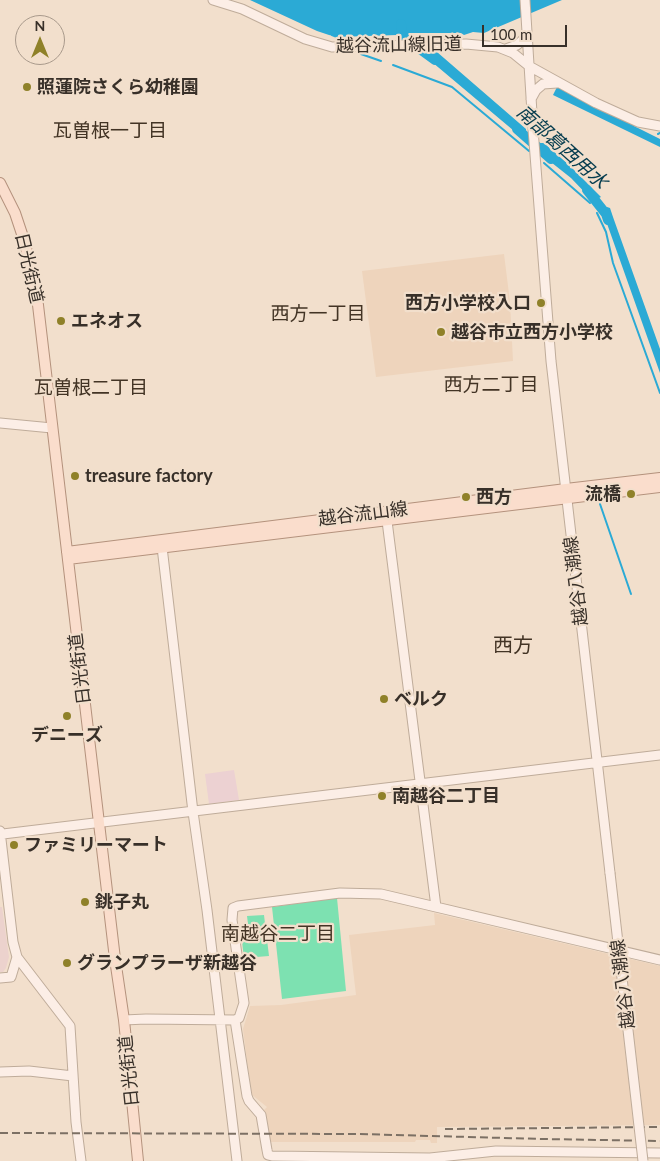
<!DOCTYPE html>
<html>
<head>
<meta charset="utf-8">
<style>
  body { margin:0 }
  #map { position:relative; width:660px; height:1161px; overflow:hidden; background:#f2dfcc; font-family:Lato,sans-serif }
  canvas { display:block }
  .north { position:absolute; left:15px; top:15px; width:50px; height:50px; box-sizing:border-box; background:#f2dfcc; border:1px solid #a8998b; border-radius:50%; rotate:0deg; font-size:14px; font-weight:700; line-height:20px; text-align:center; color:#383029 }
  .north::after { content:''; display:block; margin:auto; width:18px; height:22px; background:#8f8129; clip-path:polygon(50% 0,100% 100%,50% 72%,0 100%) }
  .scale { position:absolute; left:482px; top:25px; width:85px; height:22px; box-sizing:border-box; border:2px solid #383029; border-top:0; padding-left:6px; font-size:15px; line-height:18px; white-space:nowrap; color:#383029; -webkit-text-stroke:4px #f2dfcc; paint-order:stroke }
</style>
</head>
<body>
<div id="map">
<canvas width="660" height="1161"></canvas>
<div class="north">N</div>
<div class="scale">100 m</div>
</div>
<script>
const g = document.querySelector('canvas').getContext('2d');
g.lineJoin = 'round';
function paint(path, color) { g.fillStyle = color; g.fill(path, 'evenodd'); }
const poly = rows => new Path2D(rows.map(r => 'M' + r).join(''));
function trace(path, color, width, dash) { g.strokeStyle = color; g.lineWidth = width; g.lineCap = dash ? 'butt' : 'round'; g.setLineDash(dash || []); g.stroke(path); }
function drawText(font, color, halo, rows, align = 'center') {
  g.font = font + ' Lato,"Noto Sans JP",sans-serif'; g.lineWidth = 4.5; g.setLineDash([]); g.textBaseline = 'middle'; g.strokeStyle = halo; g.fillStyle = color; for (const [text, x, y, turn = 0] of rows) {
    g.save(); g.translate(x, y); g.rotate((+turn || 0) * Math.PI / 180); g.textAlign = isNaN(turn) ? turn : align; if (halo) g.strokeText(text, 0, 0); g.fillText(text, 0, 0); g.restore();
  }
}
const commercial = poly([
  [234,770,239,800,209,804,205,774]
]);
const built = poly([
  [504,254,510,302,513,361,376,377,362,271],
  [434,913,660,966,660,1125,437,1127,437,1143,431,1143,430,1140,416,1140,415,1142,268,1142,264,1110,267,1107,251,1094,243,1029,250,1006,281,1005,356,995,349,935,435,925]
]);
const medical = poly([
  [0,907,2,907,9,957,6,968,3,972,0,972]
]);
const green = poly([
  [337,898,346,991,282,999,272,907],
  [264,915,269,956,244,958,240,925,248,924,247,916]
]);
const water = poly([
  [250,0,562,0,484,33,473,32,464,35,461,33,409,33,405,37,400,37,397,35,338,37,329,35,317,31],
  [427,50,437,52,526,129,526,141,426,57,424,52],
  [557,87,633,124,634,126,660,139,660,147,553,95],
  [540,143,544,143,568,164,601,197,593,201,571,178,542,155],
  [607,207,610,208,613,217,660,349,660,373,605,218,599,210]
]);
const stream = poly([
  [332,35,344,40],
  [358,53,381,61],
  [393,65,452,87,529,151],
  [658,134,660,133],
  [544,163,590,203],
  [597,213,606,232,613,263,660,393],
  [600,504,631,594]
]);
const river = poly([
  [401,24,402,36,435,60],
  [517,129,551,159],
  [587,190,606,214,608,220]
]);
const secondary = poly([
  [213,0,242,9,305,39,332,47,466,44,498,47,513,53,529,66,596,103,638,122,660,126],
  [525,0,533,129,551,361,610,873],
  [506,49,517,45,527,36],
  [531,99,536,90,543,84,557,83],
  [0,423,52,428],
  [386,513,436,907],
  [162,547,193,812,207,910,237,1161],
  [0,831,13,942,17,957,70,1026,76,1122,81,1161],
  [0,836,3,834,660,755],
  [0,978,11,977,17,957],
  [124,1020,146,1019,235,1020,239,1018,244,1003,232,920,233,908,238,906,340,893,381,894,660,960],
  [235,1020,247,1096,249,1101,261,1115,267,1150,268,1155,272,1156,430,1158,496,1151,660,1153],
  [0,1072,29,1071,73,1076]
]);
const primary = poly([
  [0,183,15,213,25,243,38,305,115,959,124,1020,138,1161],
  [67,552,566,489,660,478],
  [68,559,660,487]
]);
const rail = poly([
  [445,1129,660,1127],
  [0,1133,359,1134,542,1139,660,1141]
]);
const secondaryBridge = poly([
  [610,873,643,1161]
]);
const markers = [
  [27,87,5,"#8f8129"],
  [541,303,5,"#8f8129"],
  [61,321,5,"#8f8129"],
  [441,332,5,"#8f8129"],
  [75,476,5,"#8f8129"],
  [631,494,5,"#8f8129"],
  [466,497,5,"#8f8129"],
  [384,699,5,"#8f8129"],
  [67,716,5,"#8f8129"],
  [382,796,5,"#8f8129"],
  [14,845,5,"#8f8129"],
  [85,902,5,"#8f8129"],
  [67,963,5,"#8f8129"]
];
const streetNames = [
  ["越谷流山線旧道",399,45,-1],
  ["日光街道",29,268,77],
  ["越谷流山線",363,514,-7],
  ["越谷八潮線",576,581,-97],
  ["日光街道",80,669,-97],
  ["越谷八潮線",623,984,-97],
  ["日光街道",129,1071,-96]
];
const poiNames = [
  ["照蓮院さくら幼稚園",37,87],
  ["西方小学校入口",531,303,"right"],
  ["エネオス",71,321],
  ["越谷市立西方小学校",451,332],
  ["treasure factory",85,476],
  ["流橋",621,494,"right"],
  ["西方",476,497],
  ["ベルク",394,699],
  ["デニーズ",67,735,"center"],
  ["南越谷二丁目",392,796],
  ["ファミリーマート",24,845],
  ["銚子丸",95,902],
  ["グランプラーザ新越谷",77,963]
];
const neighbourhoodNames = [
  ["瓦曽根一丁目",110,131],
  ["西方一丁目",318,314],
  ["西方二丁目",491,385],
  ["瓦曽根二丁目",91,388],
  ["南越谷二丁目",278,934]
];
const waterNames = [
  ["南部葛西用水",562,147,42]
];
const quarterNames = [
  ["西方",513,646]
];
paint(commercial, '#ecd1d2');
paint(built, '#eed4bc');
paint(medical, '#ecd2cd');
paint(green, '#7de1b1');
paint(water, '#2baad5');
trace(stream, '#2baad5', 2);
trace(river, '#2baad5', 10);
trace(secondary, '#bfac9a', 11);
trace(primary, '#b4927d', 12);
trace(secondary, '#fceee6', 9);
trace(primary, '#faddcc', 10);
trace(rail, '#7c7064', 2, [8, 4]);
trace(secondaryBridge, '#bfac9a', 11, []);
trace(secondaryBridge, '#fceee6', 9);
for (const [x, y, r, color] of markers) { const dot = new Path2D(); dot.arc(x, y, r, 0, 2 * Math.PI); g.fillStyle = color; g.fill(dot); trace(dot, '#f2dfcc', 2); }
drawText('18px', '#383029', '#f2dfcc', streetNames);
drawText('bold 18px', '#383029', '#f2dfcc', poiNames, 'left');
drawText('19px', '#433425', '#f2dfcc', neighbourhoodNames);
drawText('italic 19px', '#053c4e', '#f2dfcc', waterNames);
drawText('20px', '#433425', '#f2dfcc', quarterNames);
</script>
</body>
</html>
